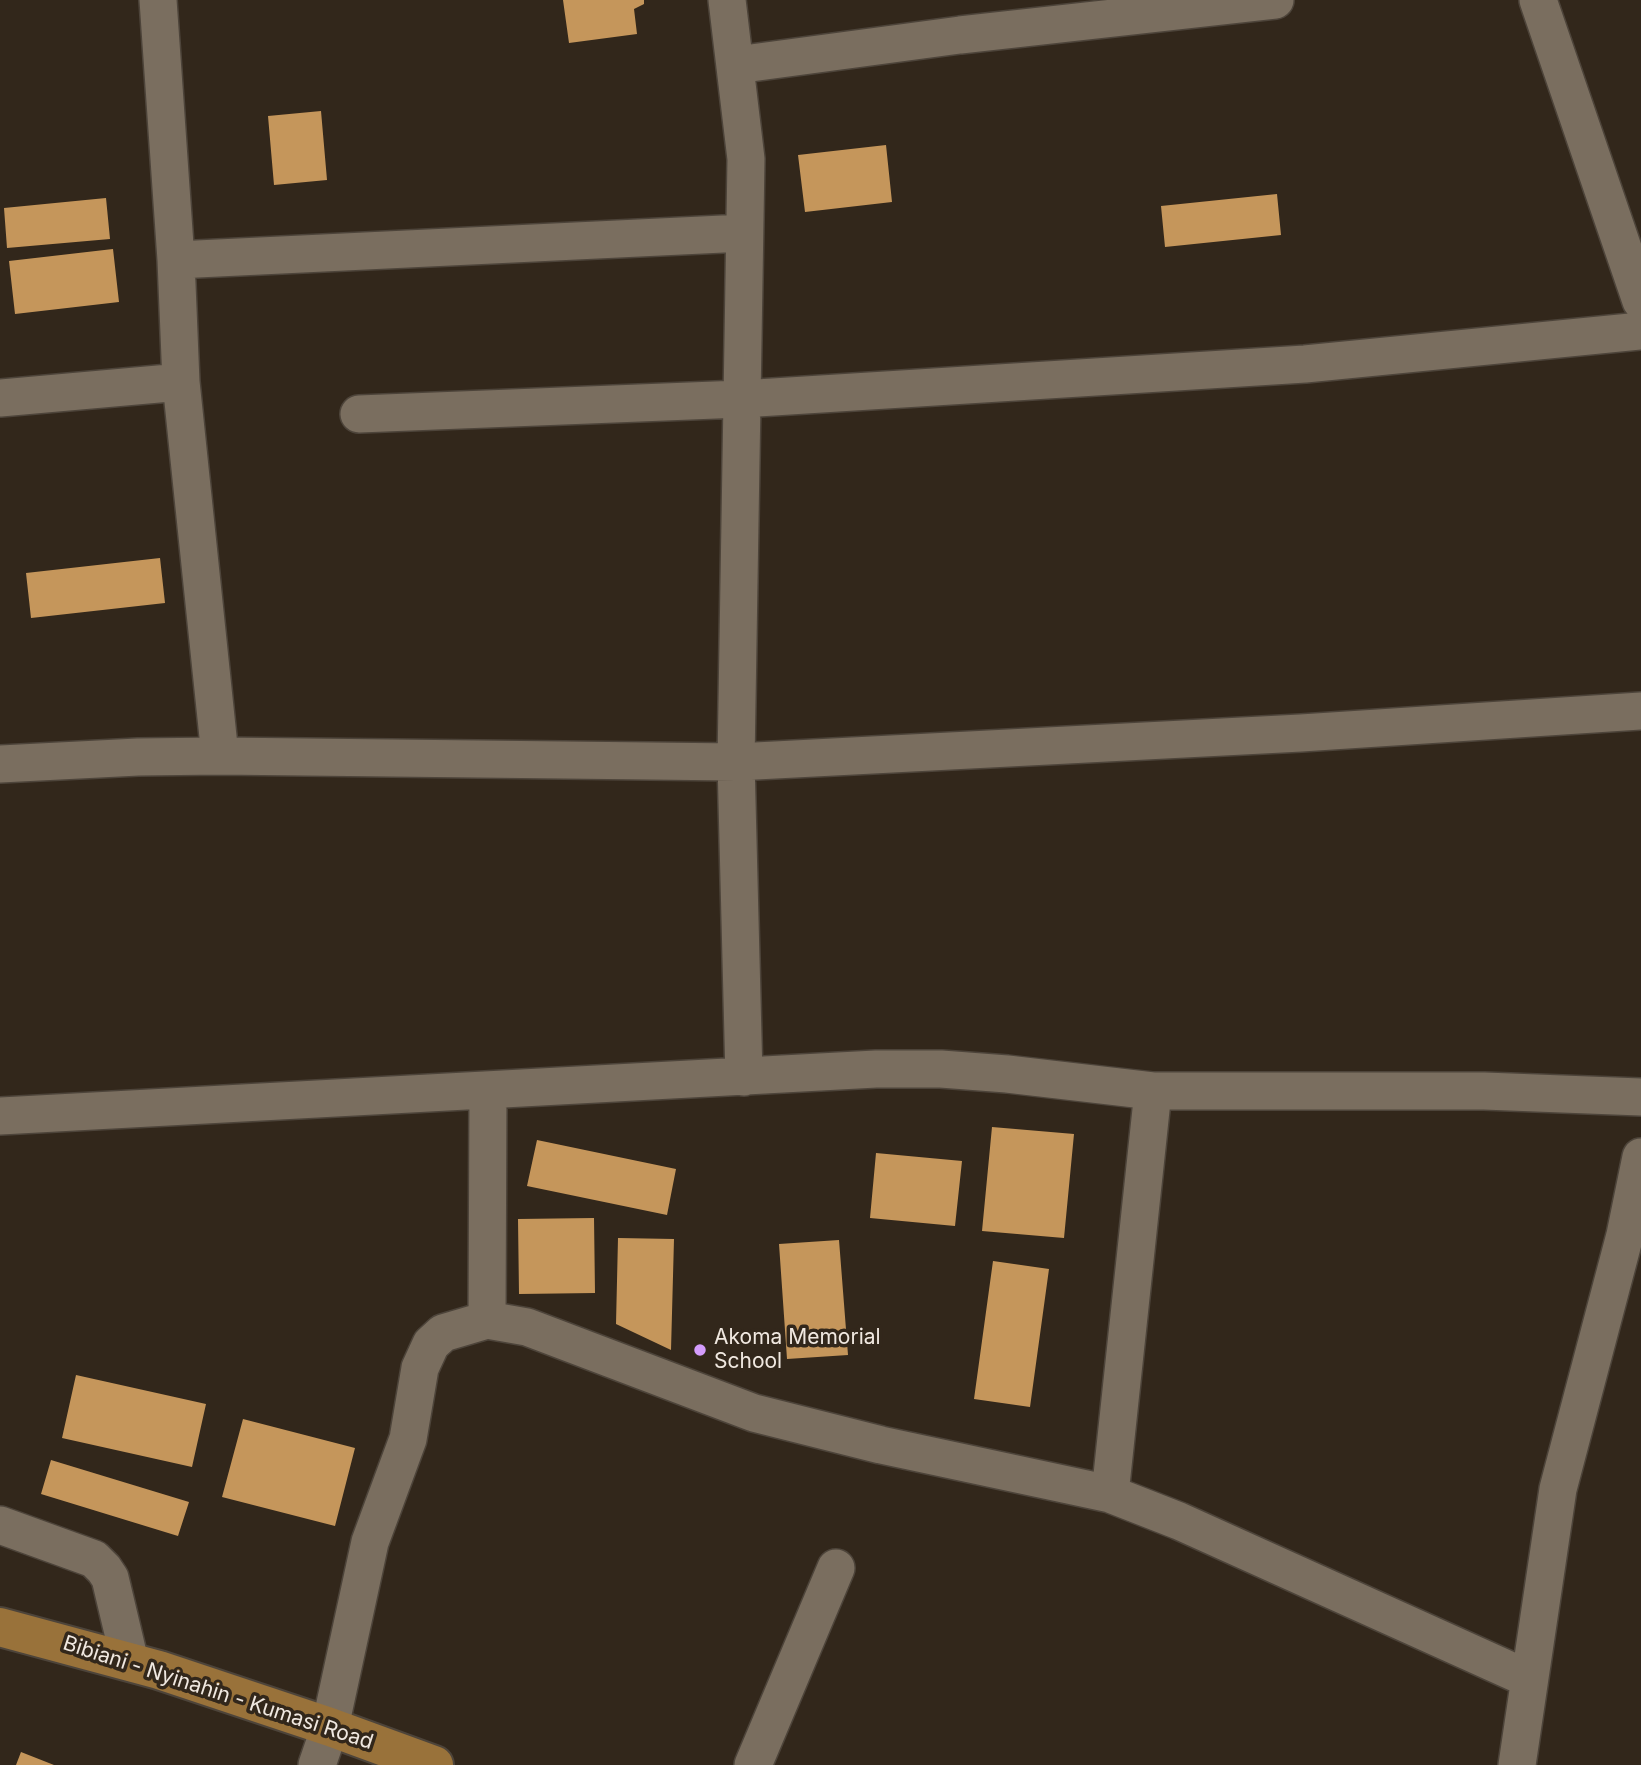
<!DOCTYPE html>
<html>
<head>
<meta charset="utf-8">
<style>
  body { margin:0 }
  canvas { display:block; background:#32271b }
</style>
</head>
<body>
<canvas width="1641" height="1765"></canvas>
<script>
const g = document.querySelector('canvas').getContext('2d');
g.lineJoin = 'round';
function paint(path, color) { g.fillStyle = color; g.fill(path, 'evenodd'); }
const poly = rows => new Path2D(rows.map(r => 'M' + r).join(''));
function trace(path, color, width, dash) { g.strokeStyle = color; g.lineWidth = width; g.lineCap = dash ? 'butt' : 'round'; g.setLineDash(dash || []); g.stroke(path); }
function drawText(font, color, halo, rows, align = 'center') {
  g.font = font + ' Inter,sans-serif'; g.lineWidth = 7; g.setLineDash([]); g.textBaseline = 'middle'; g.strokeStyle = halo; g.fillStyle = color; for (const [text, x, y, turn = 0] of rows) {
    g.save(); g.translate(x, y); g.rotate((+turn || 0) * Math.PI / 180); g.textAlign = isNaN(turn) ? turn : align; if (halo) g.strokeText(text, 0, 0); g.fillText(text, 0, 0); g.restore();
  }
}
const building = poly([
  [563,0,644,0,644,4,634,9,637,34,569,43],
  [321,111,327,180,274,185,268,116],
  [886,145,892,202,805,212,798,155],
  [1277,194,1281,235,1165,247,1161,206],
  [106,198,110,239,7,248,4,208],
  [113,249,119,302,15,314,9,261],
  [160,558,165,603,31,618,26,573],
  [992,1127,1074,1134,1064,1238,982,1231],
  [537,1140,676,1169,667,1215,527,1186],
  [876,1153,962,1161,955,1226,870,1218],
  [594,1218,595,1293,519,1294,518,1219],
  [618,1238,674,1239,671,1350,616,1324],
  [839,1240,848,1355,787,1359,779,1244],
  [993,1261,1049,1269,1030,1407,974,1399],
  [76,1375,206,1404,192,1467,62,1438],
  [243,1419,355,1448,335,1526,222,1497],
  [51,1460,189,1502,178,1536,41,1494],
  [21,1752,54,1765,16,1765]
]);
const minor = poly([
  [158,0,176,260,181,382,220,756],
  [727,0,746,159,736,762,744,1077],
  [1538,0,1641,301],
  [736,65,960,35,1275,0],
  [176,260,744,233],
  [0,398,181,382],
  [359,414,741,399,1305,364,1641,331],
  [0,764,138,757,220,756,736,762,1301,733,1641,711],
  [0,1116,876,1069,941,1069,1007,1074,1153,1091,1484,1091,1641,1097],
  [487,1320,488,1091],
  [1110,1494,1153,1091],
  [0,1525,94,1559,104,1569,110,1578,130,1662],
  [317,1765,330,1727,370,1542,408,1439,420,1368,431,1344,443,1333,487,1320,527,1327,754,1413,881,1445,1110,1494,1179,1521,1529,1679],
  [753,1765,836,1568],
  [1517,1765,1558,1489,1625,1235,1641,1157]
]);
const major = poly([
  [0,1627,159,1670,330,1727,434,1765]
]);
const markers = [
  [700,1350,7,"#d49cfc"]
];
const poiNames = [
  ["Akoma Memorial",714,1338],
  ["School",714,1362]
];
const streetNames = [
  ["Bibiani - Nyinahin - Kumasi Road",218,1693,18]
];
paint(building, '#c5965b');
trace(minor, '#4d443a', 40);
trace(major, '#4d443a', 42);
trace(minor, '#7a6e5f', 37);
trace(major, '#99723a', 38);
for (const [x, y, r, color] of markers) { const dot = new Path2D(); dot.arc(x, y, r, 0, 2 * Math.PI); g.fillStyle = color; g.fill(dot); trace(dot, '#32271b', 2.5); }
drawText('21px', '#f0e8e0', '#32271b', poiNames, 'left');
drawText('21px', '#f0e8e0', '#32271b', streetNames);
</script>
</body>
</html>
